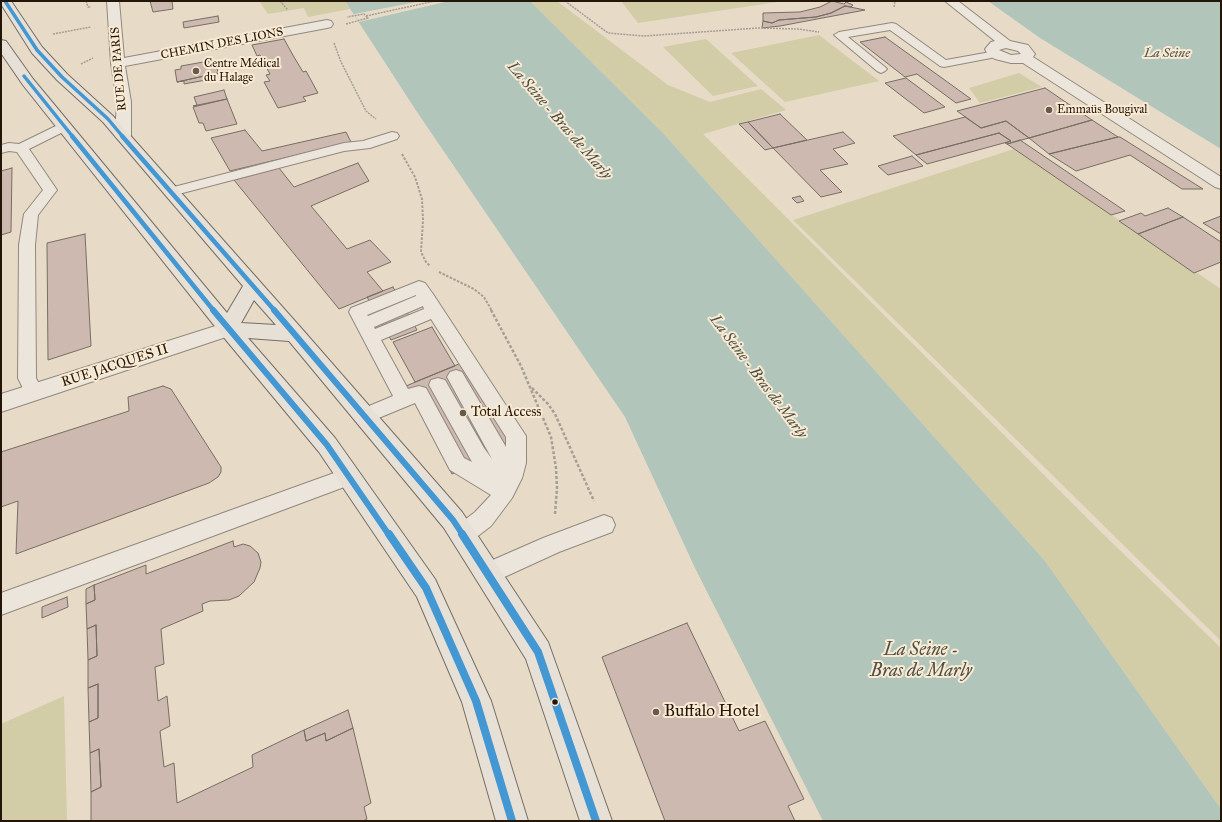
<!DOCTYPE html>
<html>
<head>
<meta charset="utf-8">
<style>
  body { margin:0 }
  #map { position:relative; width:1222px; height:822px; overflow:hidden; background:#e7dbc8; font-family:"IM FELL Great Primer",serif }
  canvas { display:block }
  .frame { position:absolute; inset:0; border:2px solid #231507; pointer-events:none }
</style>
</head>
<body>
<div id="map">
<canvas width="1222" height="822"></canvas>
<div class="frame"></div>
</div>
<script>
const g = document.querySelector('canvas').getContext('2d');
g.lineJoin = 'round';
function paint(path, color) { g.fillStyle = color; g.fill(path, 'evenodd'); }
const poly = rows => new Path2D(rows.map(r => 'M' + r).join(''));
function trace(path, color, width, dash) { g.strokeStyle = color; g.lineWidth = width; g.lineCap = dash ? 'butt' : 'round'; g.setLineDash(dash || []); g.stroke(path); }
function drawText(font, color, halo, rows, align = 'center') {
  g.font = font + ' "IM FELL Great Primer",serif'; g.lineWidth = 4; g.setLineDash([]); g.textBaseline = 'middle'; g.strokeStyle = halo; g.fillStyle = color; for (const [text, x, y, turn = 0] of rows) {
    g.save(); g.translate(x, y); g.rotate((+turn || 0) * Math.PI / 180); g.textAlign = isNaN(turn) ? turn : align; if (halo) g.strokeText(text, 0, 0); g.fillText(text, 0, 0); g.restore();
  }
}
const green = poly([
  [259,1,345,1,350,9,308,17,304,8,268,14],
  [530,1,557,1,668,85,710,102,761,89,786,110,703,134,1100,531,1221,648,1221,809,1045,561,664,134],
  [621,1,784,1,638,23],
  [819,35,879,81,785,102,731,53],
  [706,39,758,86,713,96,663,47],
  [1019,73,1042,87,980,103,969,88],
  [1014,149,1221,289,1221,641,793,220],
  [64,696,67,821,1,821,1,724]
]);
const water = poly([
  [345,1,530,1,664,134,1045,561,1221,809,1221,821,823,821,695,568,625,417,417,112],
  [988,1,1221,1,1221,149,1040,38]
]);
const pier = poly([
  [422,1,449,1,359,22,354,14]
]);
const building = poly([
  [150,1,172,1,173,9,153,12,150,1],
  [832,1,844,4,846,2,853,5,851,7,845,6,831,13,816,17,779,20,772,23,763,21,763,13,800,12,820,7,832,1],
  [845,6,865,10,780,26,762,28,763,21,772,23,779,20,816,17,831,13,845,6],
  [218,16,219,22,184,28,183,22,218,16],
  [885,37,971,99,956,103,917,74,905,77,860,42,885,37],
  [284,39,294,57,303,72,306,71,318,93,303,97,306,101,278,108,264,82,270,81,266,75,270,74,264,63,260,64,258,60,262,59,260,55,257,56,252,45,284,39],
  [209,61,210,64,216,63,218,73,177,82,175,70,181,69,181,66,209,61],
  [218,73,218,74,212,75,212,79,184,84,184,81,177,82,218,73],
  [906,78,945,107,924,113,885,83,906,78],
  [1045,88,1092,120,1029,138,1006,121,981,128,957,111,1045,88],
  [224,90,227,99,193,106,197,105,194,97,224,90],
  [227,99,237,124,206,131,203,123,199,123,193,107,227,99],
  [780,114,807,140,773,148,748,122,780,114],
  [965,117,981,128,1006,121,1029,138,1007,144,1005,143,1011,141,999,133,916,155,893,136,965,117],
  [1092,120,1118,137,1049,154,1029,138,1092,120],
  [748,122,773,148,765,150,739,124,748,122],
  [245,130,262,151,346,132,351,142,230,171,211,138,245,130],
  [843,132,855,143,833,149,848,164,820,170,842,192,821,197,773,148,843,132],
  [999,133,1011,141,927,164,916,155,999,133],
  [1118,137,1120,137,1203,189,1182,189,1130,155,1076,171,1049,154,1118,137],
  [1020,140,1125,211,1111,215,1007,144,1020,140],
  [912,156,923,166,888,175,878,166,912,156],
  [358,163,369,181,311,206,347,249,370,240,391,262,367,272,383,291,339,309,234,180,279,168,294,187,358,163],
  [12,168,11,232,1,235,1,171,12,168],
  [800,196,804,201,797,203,792,198,800,196],
  [1168,208,1183,217,1138,234,1119,221,1141,213,1145,216,1168,208],
  [1221,216,1221,234,1203,223,1221,216],
  [1183,217,1221,242,1221,262,1194,273,1138,234,1183,217],
  [85,234,91,346,48,360,47,243,85,234],
  [393,287,417,330,391,340,367,297,393,287],
  [432,327,455,366,415,382,393,342,432,327],
  [473,358,525,440,452,474,406,386,473,358],
  [163,386,171,389,221,467,221,472,218,477,209,483,16,554,18,501,1,507,1,452,129,411,128,397,163,386],
  [233,541,234,547,243,544,250,546,258,553,261,562,260,568,254,582,239,596,229,600,210,601,202,604,203,611,161,629,164,664,155,667,158,701,167,696,170,726,160,731,164,767,174,763,177,803,253,767,252,755,304,730,306,741,325,733,326,741,353,728,371,803,364,807,367,819,363,821,91,821,91,792,101,787,99,749,90,753,89,722,98,718,98,684,88,688,88,660,97,656,96,625,87,629,86,604,95,600,94,585,146,565,146,574,233,541],
  [94,585,95,600,86,604,86,589,94,585],
  [67,597,68,607,42,618,42,607,67,597],
  [687,623,739,731,765,721,804,799,788,806,795,821,665,821,602,657,687,623],
  [96,625,97,656,88,660,87,629,96,625],
  [98,684,98,718,89,722,88,688,98,684],
  [348,710,353,728,326,741,325,733,306,741,304,730,348,710],
  [99,749,101,787,91,792,90,753,99,749]
]);
const pathFar2 = poly([
  [86,1,88,7,91,7],
  [280,1,288,10],
  [565,1,608,33,644,36,758,28,798,29,819,32],
  [894,7,895,1],
  [366,16,435,1],
  [346,24,368,18,364,14,347,17],
  [53,34,91,27],
  [334,43,341,62,366,111,376,119],
  [81,64,93,58]
]);
const pathFar1 = poly([
  [402,154,415,177,422,199,423,220,421,252,426,262,430,266],
  [439,272,474,289,484,297,492,311]
]);
const path = poly([
  [491,310,521,366,551,437,556,468,557,488,555,514],
  [532,388,548,404,555,414,594,501]
]);
const service = poly([
  [892,23,896,24,946,60,996,51,1000,52,1002,54,1000,56,996,57,944,67,940,66,890,30,848,37,885,67,887,69,885,71,881,73,877,71,834,35,839,32,892,23],
  [64,122,69,123,70,126,69,129,29,149,57,190,38,215,35,245,36,378,43,392,41,397,34,399,27,397,18,378,19,245,24,214,43,190,17,152,9,151,1,153,1,145,9,143,19,144,64,122],
  [392,132,397,133,399,136,397,139,370,148,344,151,171,196,166,195,164,192,166,189,344,143,363,141,392,132],
  [419,281,425,283,433,294,526,436,526,463,522,478,512,498,491,526,470,542,462,545,454,542,451,535,454,528,475,512,491,495,450,470,415,403,364,424,357,421,354,416,357,411,393,396,349,312,351,308,419,281],
  [416,295,416,296,368,316,367,315,416,295],
  [423,306,424,309,375,329,374,327,423,306],
  [431,319,506,437,506,447,462,372,456,370,450,372,447,377,492,459,484,448,445,380,438,378,431,380,429,385,472,462,464,458,426,388,419,386,408,389,381,340,431,319],
  [348,468,355,471,358,477,355,483,1,615,1,593,348,468],
  [604,515,612,518,615,525,612,532,559,552,487,585,479,582,476,574,479,566,543,538,604,515]
]);
const minor = poly([
  [107,1,119,1,124,58,327,20,331,21,333,24,331,27,327,28,125,66,131,102,131,136,128,139,123,141,118,139,115,136,117,102,111,63,107,1],
  [945,1,958,1,1010,41,1028,45,1035,54,1033,57,1221,177,1221,189,1215,187,1023,63,1011,63,995,59,988,55,985,49,991,42,995,41,945,1],
  [1006,48,1018,51,1021,54,1011,55,999,50,1006,48],
  [228,322,235,324,238,329,235,334,1,412,1,394,228,322]
]);
const primary = poly([
  [1,1,11,1,42,47,67,74,113,116,302,329,462,512,548,642,612,821,580,821,526,659,444,528,289,341,248,338,335,438,435,579,491,701,528,821,496,821,462,702,417,597,319,452,221,334,23,85,1,53,1,40,6,41,33,79,227,313,243,286,103,122,57,80,32,53,1,4,1,1],
  [254,300,276,325,241,323,254,300]
]);
const bus1Far3 = poly([
  [5,1,37,50,62,77,108,119,123,137],
  [24,76,73,137]
]);
const bus1Far2 = poly([
  [72,136,214,311],
  [122,136,275,311]
]);
const bus1Far1 = poly([
  [213,310,327,445,389,535],
  [274,310,453,520,463,535]
]);
const bus1 = poly([
  [389,534,426,588,476,701,512,821],
  [462,534,538,652,596,821]
]);
const markers = [
  [196,71,4,"#685a4b"],
  [1049,110,4,"#685a4b"],
  [463,413,4,"#685a4b"],
  [555,702,3.5,"#231507"],
  [656,712,4,"#685a4b"]
];
const farStreetnames = [
  ["CHEMIN DES LIONS",222,44,-11],
  ["RUE DE PARIS",119,69,-95]
];
const farPoinames = [
  ["Centre Médical",204,64],
  ["du Halage",204,78],
  ["Emmaüs Bougival",1057,110]
];
const farWaternames = [
  ["La Seine",1167,54]
];
const streetNames = [
  ["RUE JACQUES II",115,366,-18]
];
const poiNames = [
  ["Total Access",471,413]
];
const waterNames = [
  ["La Seine - Bras de Marly",559,121,49],
  ["La Seine - Bras de Marly",758,377,53]
];
const nearPoinames = [
  ["Buffalo Hotel",664,712]
];
const nearWaternames = [
  ["La Seine -",921,651],
  ["Bras de Marly",921,672]
];
paint(green, '#d2cca7');
paint(water, '#b2c5bb');
paint(pier, '#e7dbc8');
paint(building, '#cdb9af');
trace(building, '#766e63', 1);
trace(service, '#92897d', 2);
trace(minor, '#92897d', 2);
trace(primary, '#766e63', 2);
trace(pathFar2, '#a49e95', 1.5, [2, 1]);
trace(pathFar1, '#a49e95', 2, [2.5, 1.5]);
trace(path, '#a49e95', 2.5, [3, 2]);
paint(service, '#ebe5dc');
paint(minor, '#ebe5dc');
paint(primary, '#e7e0d6');
trace(bus1Far3, '#4397d2', 3.5);
trace(bus1Far2, '#4397d2', 4.5);
trace(bus1Far1, '#4397d2', 6);
trace(bus1, '#4397d2', 8);
for (const [x, y, r, color] of markers) { const dot = new Path2D(); dot.arc(x, y, r, 0, 2 * Math.PI); g.fillStyle = color; g.fill(dot); trace(dot, '#f8ead3', 1.5); }
drawText('12px', '#231507', '#f8ead3', farStreetnames);
drawText('12px', '#231507', '#f8ead3', farPoinames, 'left');
drawText('italic 13px', '#4d4f44', '#f8ead3', farWaternames);
drawText('14px', '#231507', '#f8ead3', streetNames);
drawText('14px', '#231507', '#f8ead3', poiNames, 'left');
drawText('italic 15px', '#4d4f44', '#f8ead3', waterNames);
drawText('17px', '#231507', '#f8ead3', nearPoinames, 'left');
drawText('italic 18px', '#4d4f44', '#f8ead3', nearWaternames);
</script>
</body>
</html>
